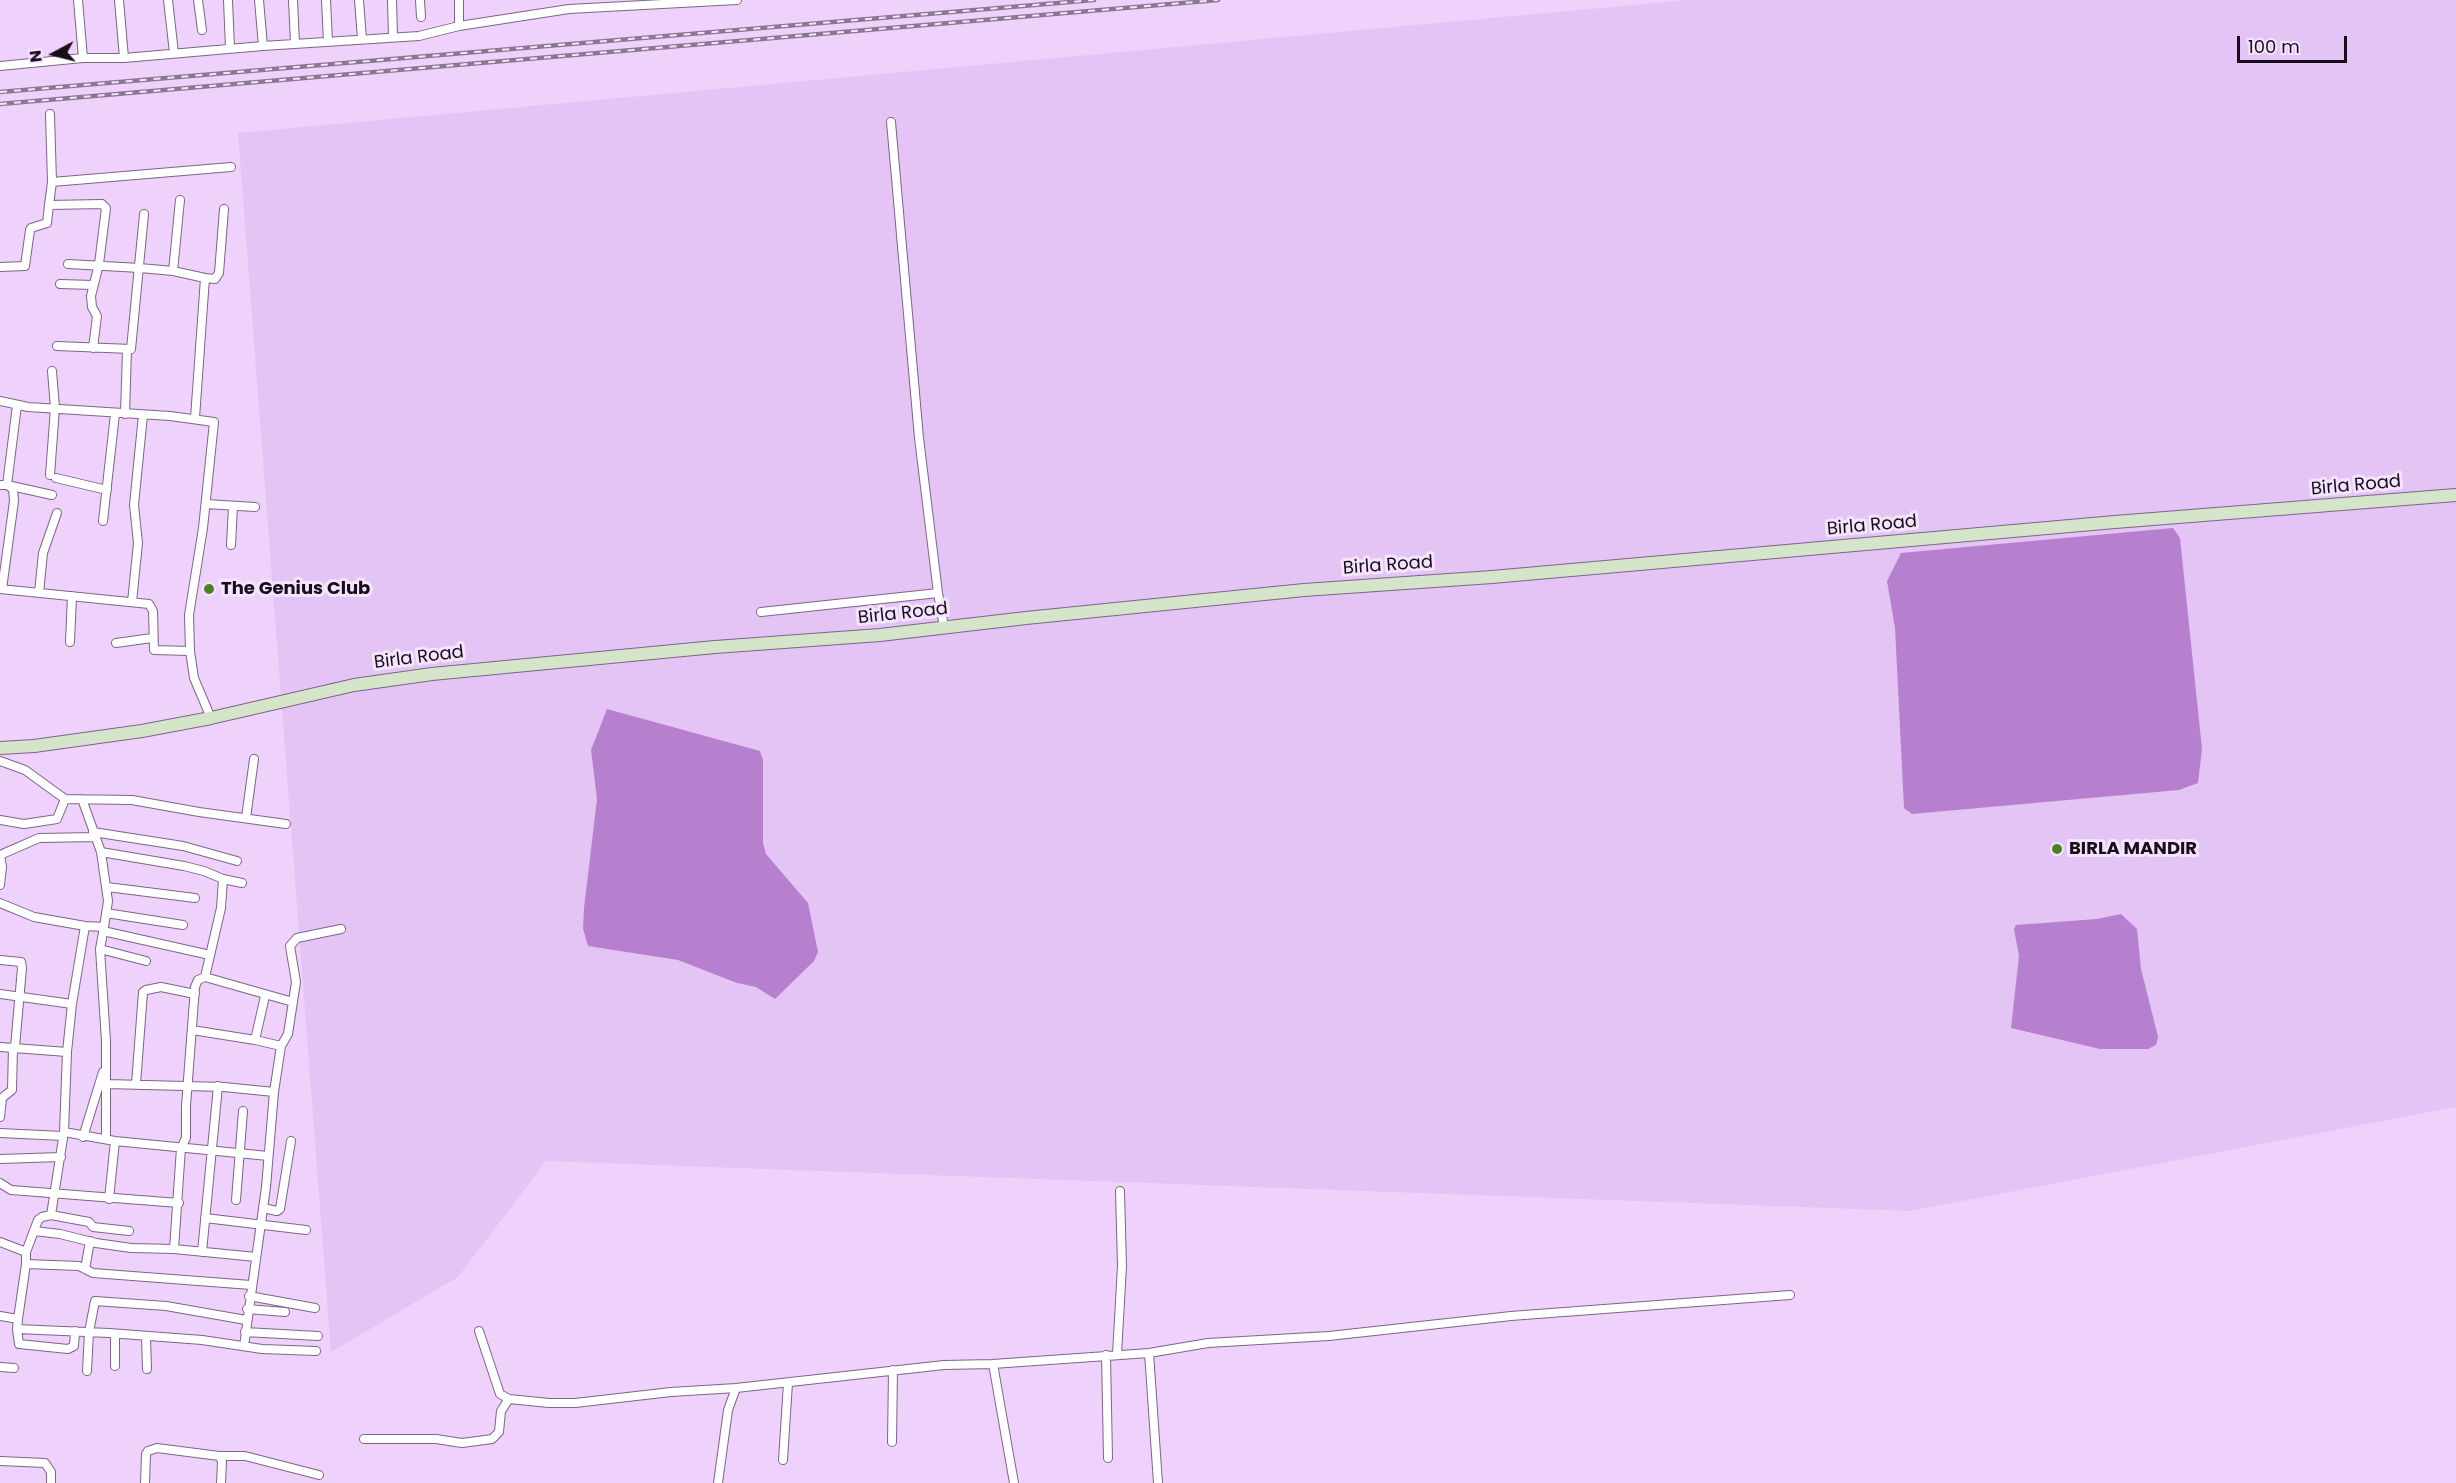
<!DOCTYPE html>
<html>
<head>
<meta charset="utf-8">
<style>
  body { margin:0 }
  #map { position:relative; width:2456px; height:1483px; overflow:hidden; background:#eed2fb; font-family:Poppins,sans-serif }
  canvas { display:block }
  .north { position:absolute; left:24px; top:24px; width:60px; height:60px; -webkit-text-stroke:4px #f5e4fd; paint-order:stroke; rotate:263deg; font-size:16px; font-weight:700; line-height:24px; text-align:center; color:#170d1b }
  .north::after { content:''; display:block; margin:auto; width:21px; height:27px; background:#170d1b; clip-path:polygon(50% 0,100% 100%,50% 72%,0 100%) }
  .scale { position:absolute; left:2237px; top:36px; width:110px; height:27px; box-sizing:border-box; border:3px solid #170d1b; border-top:0; padding-left:8px; font-size:18px; line-height:21px; white-space:nowrap; color:#170d1b; -webkit-text-stroke:4px #f5e4fd; paint-order:stroke }
</style>
</head>
<body>
<div id="map">
<canvas width="2456" height="1483"></canvas>
<div class="north">N</div>
<div class="scale">100 m</div>
</div>
<script>
const g = document.querySelector('canvas').getContext('2d');
g.lineJoin = 'round';
function paint(path, color) { g.fillStyle = color; g.fill(path, 'evenodd'); }
const poly = rows => new Path2D(rows.map(r => 'M' + r).join(''));
function trace(path, color, width, dash) { g.strokeStyle = color; g.lineWidth = width; g.lineCap = dash ? 'butt' : 'round'; g.setLineDash(dash || []); g.stroke(path); }
function drawText(font, color, halo, rows, align = 'center') {
  g.font = font + ' Poppins,sans-serif'; g.lineWidth = 6; g.setLineDash([]); g.textBaseline = 'middle'; g.strokeStyle = halo; g.fillStyle = color; for (const [text, x, y, turn = 0] of rows) {
    g.save(); g.translate(x, y); g.rotate((+turn || 0) * Math.PI / 180); g.textAlign = isNaN(turn) ? turn : align; if (halo) g.strokeText(text, 0, 0); g.fillText(text, 0, 0); g.restore();
  }
}
const built = poly([
  [1688,0,2456,0,2456,1107,1910,1211,546,1161,458,1277,331,1352,238,133]
]);
const water = poly([
  [2173,528,2180,538,2202,749,2198,783,2179,790,1912,814,1904,808,1895,628,1887,581,1901,553],
  [607,709,760,751,763,760,763,843,766,854,808,903,818,952,814,961,775,999,756,987,737,983,678,960,588,946,583,929,584,908,597,799,591,750],
  [2121,914,2137,929,2141,969,2158,1037,2156,1045,2148,1049,2100,1049,2011,1028,2019,956,2014,929,2016,925,2097,919]
]);
const street = poly([
  [78,0,83,58],
  [119,0,124,58],
  [168,0,174,53],
  [198,0,202,30],
  [228,0,230,48],
  [293,0,295,44],
  [326,0,328,42],
  [359,0,362,39],
  [392,0,393,37],
  [420,0,421,17],
  [459,0,459,26],
  [263,46,419,36,459,26,569,9,737,0],
  [0,66,83,58,124,58,263,46,259,0],
  [50,114,52,182,49,205,102,204,106,208,99,264,91,296,92,307,97,316,93,348],
  [891,122,919,438,938,593,944,627],
  [52,182,231,167],
  [68,264,140,268,173,271,205,278,195,418],
  [0,267,25,266,30,230,31,228,47,223,49,205],
  [173,271,180,200],
  [205,278,215,279,219,273,224,209],
  [60,284,93,285],
  [57,346,131,349,144,214],
  [0,401,28,407,170,416,214,422,203,528,189,615,190,651,194,678,211,718],
  [17,405,7,485,52,495],
  [125,414,127,350],
  [50,475,55,408,52,371],
  [56,478,107,490],
  [0,485,7,485,13,489,14,501,2,589],
  [206,504,255,507],
  [103,521,115,414],
  [231,545,233,506],
  [0,589,149,604,153,611,154,650,190,651],
  [39,593,43,553,57,513],
  [132,602,138,543,134,505,143,415],
  [761,612,938,593],
  [70,642,72,596],
  [116,643,152,638],
  [0,761,25,770,65,799,132,800,199,812,286,824],
  [82,799,101,852,108,901,104,927,85,926,72,1004,67,1052,64,1132,51,1215,42,1217,38,1220,26,1252,26,1264,79,1266,93,1273,251,1285],
  [246,818,254,759],
  [0,820,24,824,57,819,65,799],
  [93,832,183,846,237,861],
  [0,855,39,838,95,837],
  [0,855,2,867,0,885],
  [223,879,242,883],
  [107,887,195,898],
  [0,903,34,917,85,926],
  [106,913,183,925],
  [104,927,100,949,106,1041,106,1139],
  [103,931,210,955],
  [100,949,146,961],
  [0,960,21,962,22,968,15,1047],
  [205,977,293,1002],
  [0,994,72,1004],
  [192,1030,255,1040,281,1046],
  [255,1040,265,996],
  [0,1047,67,1052],
  [106,1084,224,1087,274,1092],
  [136,1084,143,992,146,990,161,987,195,994],
  [0,1117,2,1098,12,1090,13,1047],
  [64,1132,115,1141,268,1156],
  [0,1133,63,1136],
  [83,1137,103,1072],
  [0,1159,61,1157],
  [0,1183,11,1190,179,1203],
  [109,1199,115,1141],
  [236,1200,243,1111],
  [263,1208,277,1211,280,1209,291,1141],
  [51,1215,89,1222,93,1227,129,1231],
  [205,1218,306,1230],
  [34,1231,60,1234,96,1243,131,1248,174,1249,181,1148,186,1138,186,1106,195,987,198,980,205,977,221,908,223,879,204,871,184,866,101,852],
  [0,1242,26,1252],
  [174,1249,256,1257],
  [202,1252,218,1086],
  [85,1269,90,1241],
  [249,1296,315,1308],
  [247,1309,285,1312],
  [0,1316,18,1319,17,1329,109,1333,202,1340,262,1349,316,1351],
  [18,1319,26,1264],
  [17,1329,19,1344,68,1349,74,1346,75,1331],
  [479,1331,500,1394,509,1399,549,1403,575,1403,671,1392,736,1388,728,1410,718,1483],
  [245,1332,318,1336],
  [146,1337,147,1369],
  [244,1346,266,1187,274,1092,281,1046,288,1034,296,982,290,946,297,938,341,929],
  [1149,1353,1158,1483],
  [1117,1354,1122,1266,1120,1191],
  [1106,1355,1108,1458],
  [993,1364,1149,1353,1208,1343,1329,1336,1511,1316,1790,1295],
  [115,1366,115,1334],
  [0,1367,14,1368],
  [87,1371,89,1332,95,1301,166,1306,246,1320],
  [736,1388,944,1365,993,1364,1014,1483],
  [364,1439,436,1439,462,1443,492,1439,499,1432,501,1411,509,1399],
  [892,1442,893,1370],
  [219,1456,245,1456,319,1475],
  [783,1460,788,1383],
  [0,1461,45,1463,51,1472,51,1483],
  [145,1483,146,1454,148,1451,157,1448,219,1456,222,1461,221,1483]
]);
const secondary = poly([
  [0,748,34,746,142,731,211,718,354,685,432,674,715,647,880,635,1026,618,1304,590,1492,577,2115,522,2456,495]
]);
const rail = poly([
  [0,92,1094,0],
  [0,104,1218,0]
]);
const markers = [
  [209,589,6,"#49831e"],
  [2057,849,6,"#49831e"]
];
const streetNames = [
  ["Birla Road",2356,486,-5],
  ["Birla Road",1872,526,-5],
  ["Birla Road",1388,566,-4],
  ["Birla Road",903,614,-6],
  ["Birla Road",419,658,-7]
];
const poiNames = [
  ["The Genius Club",221,589],
  ["BIRLA MANDIR",2069,849]
];
paint(built, '#e4c4f4');
paint(water, '#b780cf');
trace(street, '#7d6489', 10);
trace(secondary, '#7d6489', 14);
trace(street, '#fff', 8);
trace(secondary, '#d4e5c9', 12);
trace(rail, '#8b7794', 4.5);
trace(rail, '#f5e4fd', 2, [7]);
for (const [x, y, r, color] of markers) { const dot = new Path2D(); dot.arc(x, y, r, 0, 2 * Math.PI); g.fillStyle = color; g.fill(dot); trace(dot, '#f5e4fd', 2); }
drawText('18px', '#170d1b', '#f5e4fd', streetNames);
drawText('bold 18px', '#170d1b', '#f5e4fd', poiNames, 'left');
</script>
</body>
</html>
